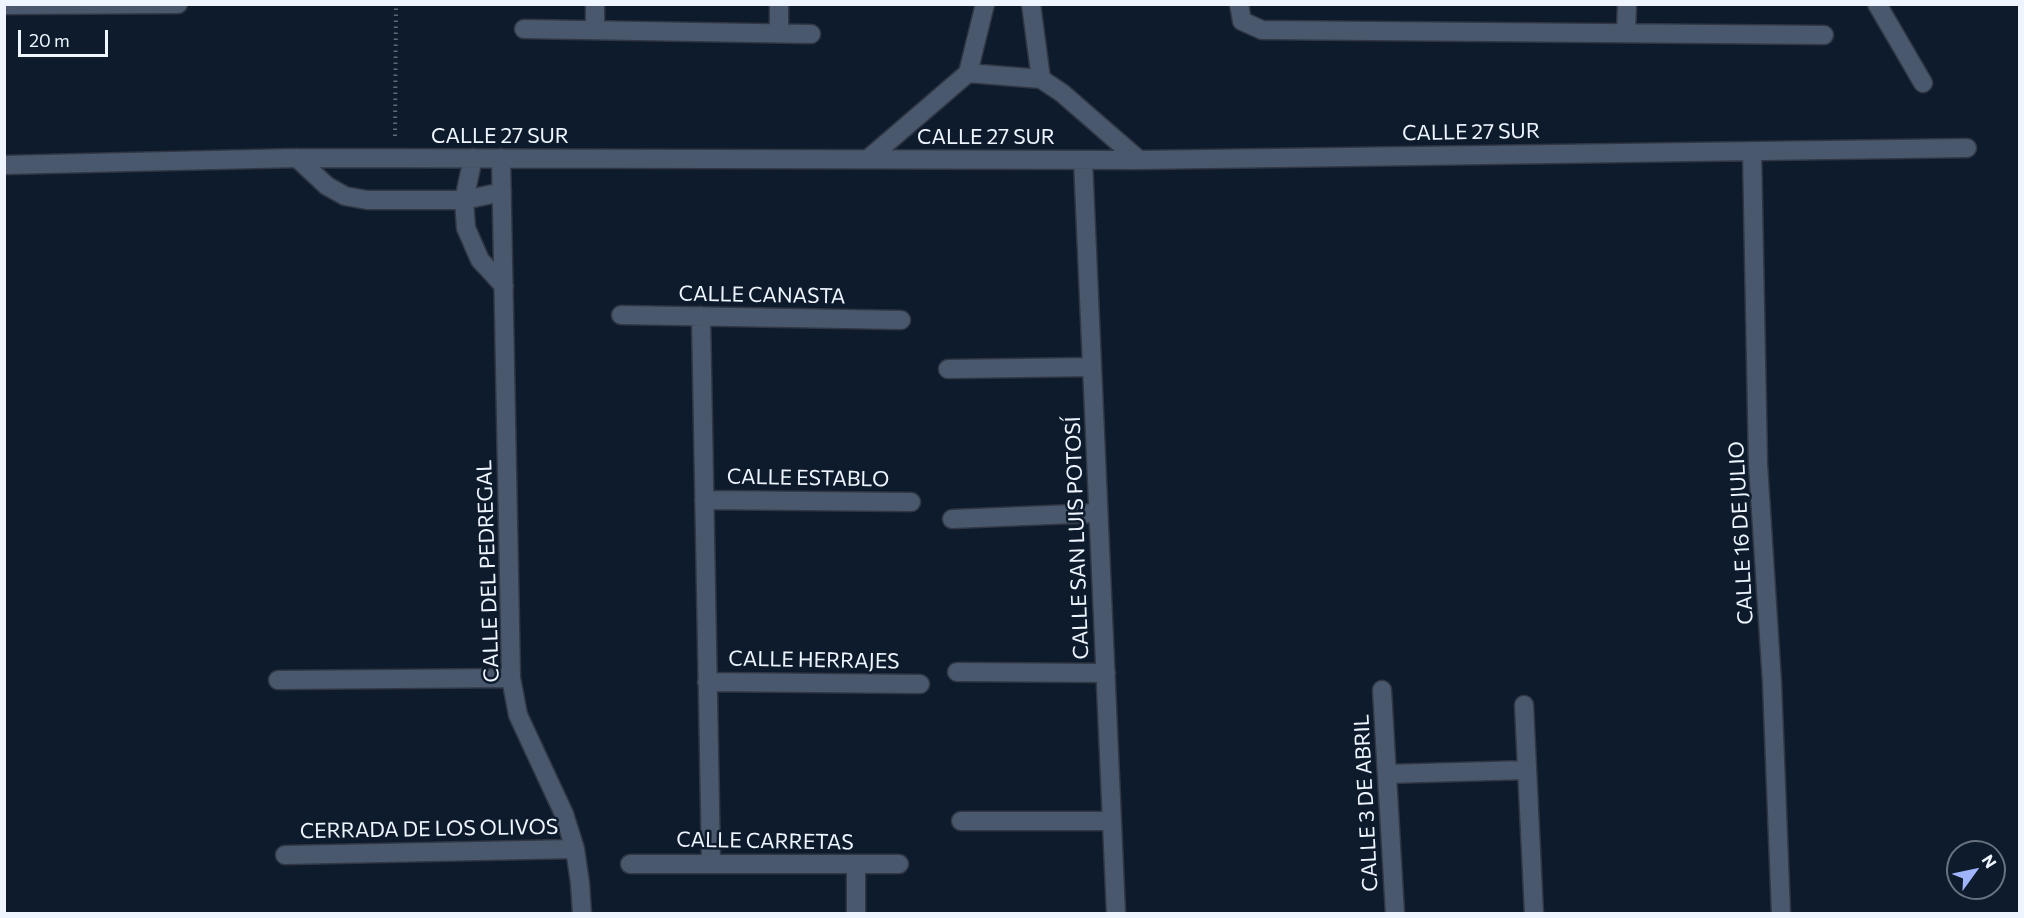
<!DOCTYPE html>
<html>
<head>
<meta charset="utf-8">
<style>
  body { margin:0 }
  #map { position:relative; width:2024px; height:918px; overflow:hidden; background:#0e1b2c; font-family:Commissioner,sans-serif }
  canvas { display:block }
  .frame { position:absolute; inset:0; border:6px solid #eef5ff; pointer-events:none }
  .north { position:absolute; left:1946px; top:840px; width:60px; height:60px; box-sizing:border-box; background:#0e1b2c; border:2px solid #687280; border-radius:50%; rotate:57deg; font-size:16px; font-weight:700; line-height:24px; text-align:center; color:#eef5ff }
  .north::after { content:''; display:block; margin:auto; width:21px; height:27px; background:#a0b3fd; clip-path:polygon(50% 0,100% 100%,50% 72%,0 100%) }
  .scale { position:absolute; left:18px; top:30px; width:90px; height:27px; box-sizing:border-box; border:3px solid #eef5ff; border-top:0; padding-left:8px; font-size:18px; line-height:21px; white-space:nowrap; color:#eef5ff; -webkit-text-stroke:4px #0e1b2c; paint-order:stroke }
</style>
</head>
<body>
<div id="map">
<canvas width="2024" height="918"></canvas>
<div class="frame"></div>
<div class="north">N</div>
<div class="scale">20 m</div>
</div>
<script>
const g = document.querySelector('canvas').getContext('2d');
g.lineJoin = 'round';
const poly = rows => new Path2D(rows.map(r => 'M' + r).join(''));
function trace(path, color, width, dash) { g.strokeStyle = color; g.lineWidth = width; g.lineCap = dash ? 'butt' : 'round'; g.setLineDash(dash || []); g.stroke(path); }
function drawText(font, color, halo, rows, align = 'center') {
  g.font = font + ' Commissioner,sans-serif'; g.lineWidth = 5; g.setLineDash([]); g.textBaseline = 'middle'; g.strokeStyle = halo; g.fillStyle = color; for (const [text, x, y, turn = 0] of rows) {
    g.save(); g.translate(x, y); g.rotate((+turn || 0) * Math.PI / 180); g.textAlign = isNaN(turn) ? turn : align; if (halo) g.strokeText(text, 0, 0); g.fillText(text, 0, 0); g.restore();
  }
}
const path = poly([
  [395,136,396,4]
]);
const minor = poly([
  [595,4,595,30],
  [1031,4,1041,79],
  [1239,4,1242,21,1262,30,1824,35],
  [1877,4,1923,83],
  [4,5,178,4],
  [524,29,811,34],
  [779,33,779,4],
  [1626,33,1627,4],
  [968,73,985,4],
  [1752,151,1758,464,1772,683,1781,914],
  [297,158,327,186,345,196,367,200,464,200,502,192],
  [473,158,464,200,466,228,480,260,504,286],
  [501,158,511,678,518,715,564,814,575,849,580,883,582,914],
  [868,159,968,73,1041,79,1062,93,1139,160],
  [1083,160,1116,914],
  [4,165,297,158,1139,160,1967,148],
  [621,315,901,320],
  [701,316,711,862],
  [948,369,1092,367],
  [704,500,911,502],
  [952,519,1098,513],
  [957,672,1106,673],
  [278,680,511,678],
  [707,682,920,684],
  [1382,690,1395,914],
  [1524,705,1534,914],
  [1387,774,1527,770],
  [961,821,1112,821],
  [285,855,575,849],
  [630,864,899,864],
  [856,865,856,914]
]);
const streetNames = [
  ["CALLE 27 SUR",1471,132,-1],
  ["CALLE 27 SUR",500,136],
  ["CALLE 27 SUR",986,137],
  ["CALLE CANASTA",762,295,1],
  ["CALLE ESTABLO",808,478,1],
  ["CALLE 16 DE JULIO",1741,533,-93],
  ["CALLE SAN LUIS POTOSÍ",1077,538,-92],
  ["CALLE DEL PEDREGAL",488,571,-92],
  ["CALLE HERRAJES",814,660,1],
  ["CALLE 3 DE ABRIL",1366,803,-93],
  ["CERRADA DE LOS OLIVOS",429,829,-1],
  ["CALLE CARRETAS",765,841,1]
];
trace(minor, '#303643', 21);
trace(path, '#5f6a78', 4, [1.5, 4.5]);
trace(minor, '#49586c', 18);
drawText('21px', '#eef5ff', '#0e1b2c', streetNames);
</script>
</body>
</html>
